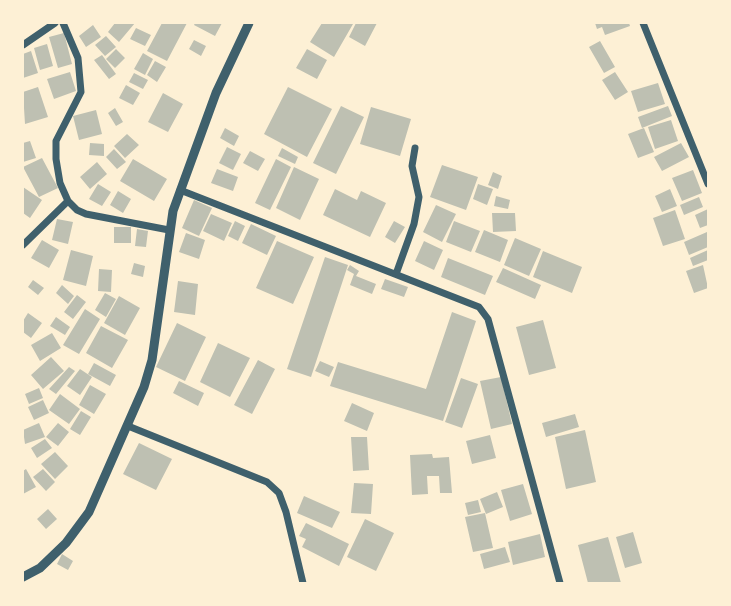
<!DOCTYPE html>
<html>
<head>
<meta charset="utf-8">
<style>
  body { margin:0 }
  #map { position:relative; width:731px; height:606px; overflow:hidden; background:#fdf0d5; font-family:Bitter,serif }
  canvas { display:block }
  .frame { position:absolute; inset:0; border:24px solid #fdf0d5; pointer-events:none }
</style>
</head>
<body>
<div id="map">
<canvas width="731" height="606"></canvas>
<div class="frame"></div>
</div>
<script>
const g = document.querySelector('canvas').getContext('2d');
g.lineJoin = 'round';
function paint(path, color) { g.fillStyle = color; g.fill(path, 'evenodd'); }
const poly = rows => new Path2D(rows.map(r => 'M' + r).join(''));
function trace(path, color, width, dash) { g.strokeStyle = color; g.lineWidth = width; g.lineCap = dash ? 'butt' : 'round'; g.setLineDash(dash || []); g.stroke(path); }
const building = poly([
  [115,23,135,23,119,42,108,32],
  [162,23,187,23,167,61,147,51],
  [195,23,222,23,215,36,194,25],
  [322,23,353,24,334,57,310,42],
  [356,23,377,23,365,46,349,37],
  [595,23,629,23,630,26,605,35,602,27,597,29],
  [93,25,101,37,86,47,79,36],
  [136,28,151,35,145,46,130,39],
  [64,33,72,64,58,68,49,37],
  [106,36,116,47,105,56,95,45],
  [194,40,206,46,201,56,189,49],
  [600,41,615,67,604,73,589,47],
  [47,44,53,66,40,70,34,48],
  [116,49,125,58,115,68,106,59],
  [307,49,327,60,317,79,296,68],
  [31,51,38,73,23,78,23,54],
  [143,53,153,59,145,75,134,69],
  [102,55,116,74,109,79,94,60],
  [155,61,166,67,157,82,147,75],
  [70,72,76,91,54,99,47,79],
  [615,72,628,92,615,100,602,80],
  [134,73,148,80,143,89,129,82],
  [658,83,665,104,638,112,631,91],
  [126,85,140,93,133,105,119,98],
  [38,87,48,117,25,124,23,92],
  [288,87,332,109,307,157,264,134],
  [163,93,183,104,168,132,148,122],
  [341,106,364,117,336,174,313,163],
  [668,106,672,116,642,128,638,117],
  [371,107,411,119,400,156,360,144],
  [115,108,123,122,116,126,108,113],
  [96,110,102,134,79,140,73,116],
  [671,120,678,141,655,149,648,127],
  [225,128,239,136,234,146,220,138],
  [644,128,654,152,638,158,628,134],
  [127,134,139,145,125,158,114,146],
  [30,141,36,158,23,162,23,143],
  [90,143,104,144,104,156,89,155],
  [681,143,689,157,662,171,654,157],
  [227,147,241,154,233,170,219,163],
  [282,148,298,157,295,164,278,156],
  [114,149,126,162,117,169,106,157],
  [250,151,265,159,258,171,243,163],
  [42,158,58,188,39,197,23,167],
  [133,159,167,179,154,201,120,181],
  [276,159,291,167,270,210,255,203],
  [97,162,107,174,90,189,80,177],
  [442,165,478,177,466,210,430,197],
  [294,167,319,179,300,220,276,208],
  [217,169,238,177,233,191,211,183],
  [693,170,702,193,682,201,672,178],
  [493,172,502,176,498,189,488,185],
  [98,184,111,192,102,206,89,199],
  [478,184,493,189,487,205,473,199],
  [23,187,42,200,30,218,23,213],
  [335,189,357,200,361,191,386,203,370,237,323,215],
  [670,189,677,206,662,212,655,196],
  [118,191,131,199,123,213,110,205],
  [496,196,510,200,508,209,494,206],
  [699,197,703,207,684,215,680,205],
  [194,200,212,208,199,236,182,228],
  [436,205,456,214,442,242,423,232],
  [708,209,708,225,700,228,695,215],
  [675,210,685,239,663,246,653,218],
  [492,213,515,213,516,231,493,232],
  [211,214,232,223,224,241,203,231],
  [57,219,73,222,68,244,52,240],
  [235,221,245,226,238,241,228,236],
  [394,221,405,227,395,243,385,237],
  [454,221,480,231,471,252,446,242],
  [251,224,276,236,267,255,242,243],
  [114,227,131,227,131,243,114,243],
  [137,229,148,231,146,247,135,246],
  [484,230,508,240,500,262,475,252],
  [707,232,708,247,689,255,684,242],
  [186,233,205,240,199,259,179,252],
  [515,238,541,249,529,276,504,265],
  [42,240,59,250,49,268,31,258],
  [277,241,314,257,293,304,256,288],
  [424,241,443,250,434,270,415,261],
  [71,250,93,256,86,286,63,280],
  [708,250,708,260,693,266,690,258],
  [543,251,582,267,572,293,533,277],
  [325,257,348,265,311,377,287,369],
  [448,258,493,276,485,295,441,277],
  [134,263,145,266,143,277,131,274],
  [350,265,359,271,356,276,376,284,372,294,350,285,354,274,347,270],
  [703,265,708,288,694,293,686,271],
  [503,268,541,285,535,299,496,282],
  [99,269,112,270,111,292,98,291],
  [385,279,408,287,404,297,381,289],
  [33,280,44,288,38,295,28,287],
  [178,281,198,284,195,315,174,312],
  [62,285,74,296,68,304,56,293],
  [105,293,116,299,106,317,95,310],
  [77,295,86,302,73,319,64,312],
  [119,296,140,308,125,335,104,323],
  [85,309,100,319,79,354,63,345],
  [452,312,476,321,443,421,330,386,338,362,426,389],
  [28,313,42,323,31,338,23,332,23,321],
  [56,317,70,327,65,335,50,326],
  [543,320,556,368,529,375,516,327],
  [177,323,206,337,185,381,156,367],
  [101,326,128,340,112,368,86,353],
  [52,333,61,348,40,361,31,345],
  [218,343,250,358,230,397,200,382],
  [51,357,64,371,43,389,31,375],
  [258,360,275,369,252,414,234,405],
  [320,361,334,367,329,377,315,371],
  [94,363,116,375,110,386,88,374],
  [69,367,75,371,56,394,49,389],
  [80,369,92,377,80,395,67,386],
  [501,377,512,424,491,429,480,381],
  [461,378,478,384,462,428,445,422],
  [179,381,204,393,198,406,173,393],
  [90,385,106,394,94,414,79,405],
  [39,388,43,398,29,404,25,394],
  [60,394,80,409,69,424,49,410],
  [43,400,49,413,34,420,28,407],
  [352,403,374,413,367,431,344,421],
  [81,411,91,417,80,435,70,429],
  [575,414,579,427,546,437,542,423],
  [39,423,45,437,25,444,23,430],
  [58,423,69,432,58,446,46,437],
  [585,430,596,482,566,489,555,437],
  [490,435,496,458,472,464,466,441],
  [351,437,367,437,369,470,353,471],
  [45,439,52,448,37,458,31,448],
  [139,443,172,459,156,490,123,474],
  [55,452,68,466,55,479,41,464],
  [432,454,433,458,449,457,452,493,440,493,439,476,427,476,428,494,412,495,410,455],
  [26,469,36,487,23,494,23,471],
  [43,469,55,482,46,491,33,477],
  [354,483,373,484,371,514,351,513],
  [523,484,532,514,510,521,501,490],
  [497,492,503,507,486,514,480,499],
  [304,496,340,512,332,528,297,513],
  [478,500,481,512,468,515,465,503],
  [48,509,57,519,46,529,37,519],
  [485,513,493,548,473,552,465,517],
  [365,519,394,533,376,571,347,557],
  [306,523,349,544,339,566,302,547,306,539,299,536],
  [633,532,642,563,625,568,616,537],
  [540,534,545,557,513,565,508,542],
  [608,537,621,583,588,583,578,545],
  [505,547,510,562,484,569,480,554],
  [62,554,73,561,68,570,57,564]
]);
const minor = poly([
  [63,23,78,58,81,92,56,141,56,159,60,183,68,201,77,210,86,214,169,230],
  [643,23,708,184],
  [23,45,55,23],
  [180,190,479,307,488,319,560,583],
  [23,245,68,201],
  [396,274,414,224,419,197,412,166,415,148],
  [128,426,267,482,279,493,286,512,303,583]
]);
const tertiary = poly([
  [23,577,40,568,66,543,89,512,144,387,152,360,173,211,216,93,249,23]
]);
paint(building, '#bec0b2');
trace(minor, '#3f606c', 7);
trace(tertiary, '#3f606c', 9);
</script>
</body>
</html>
